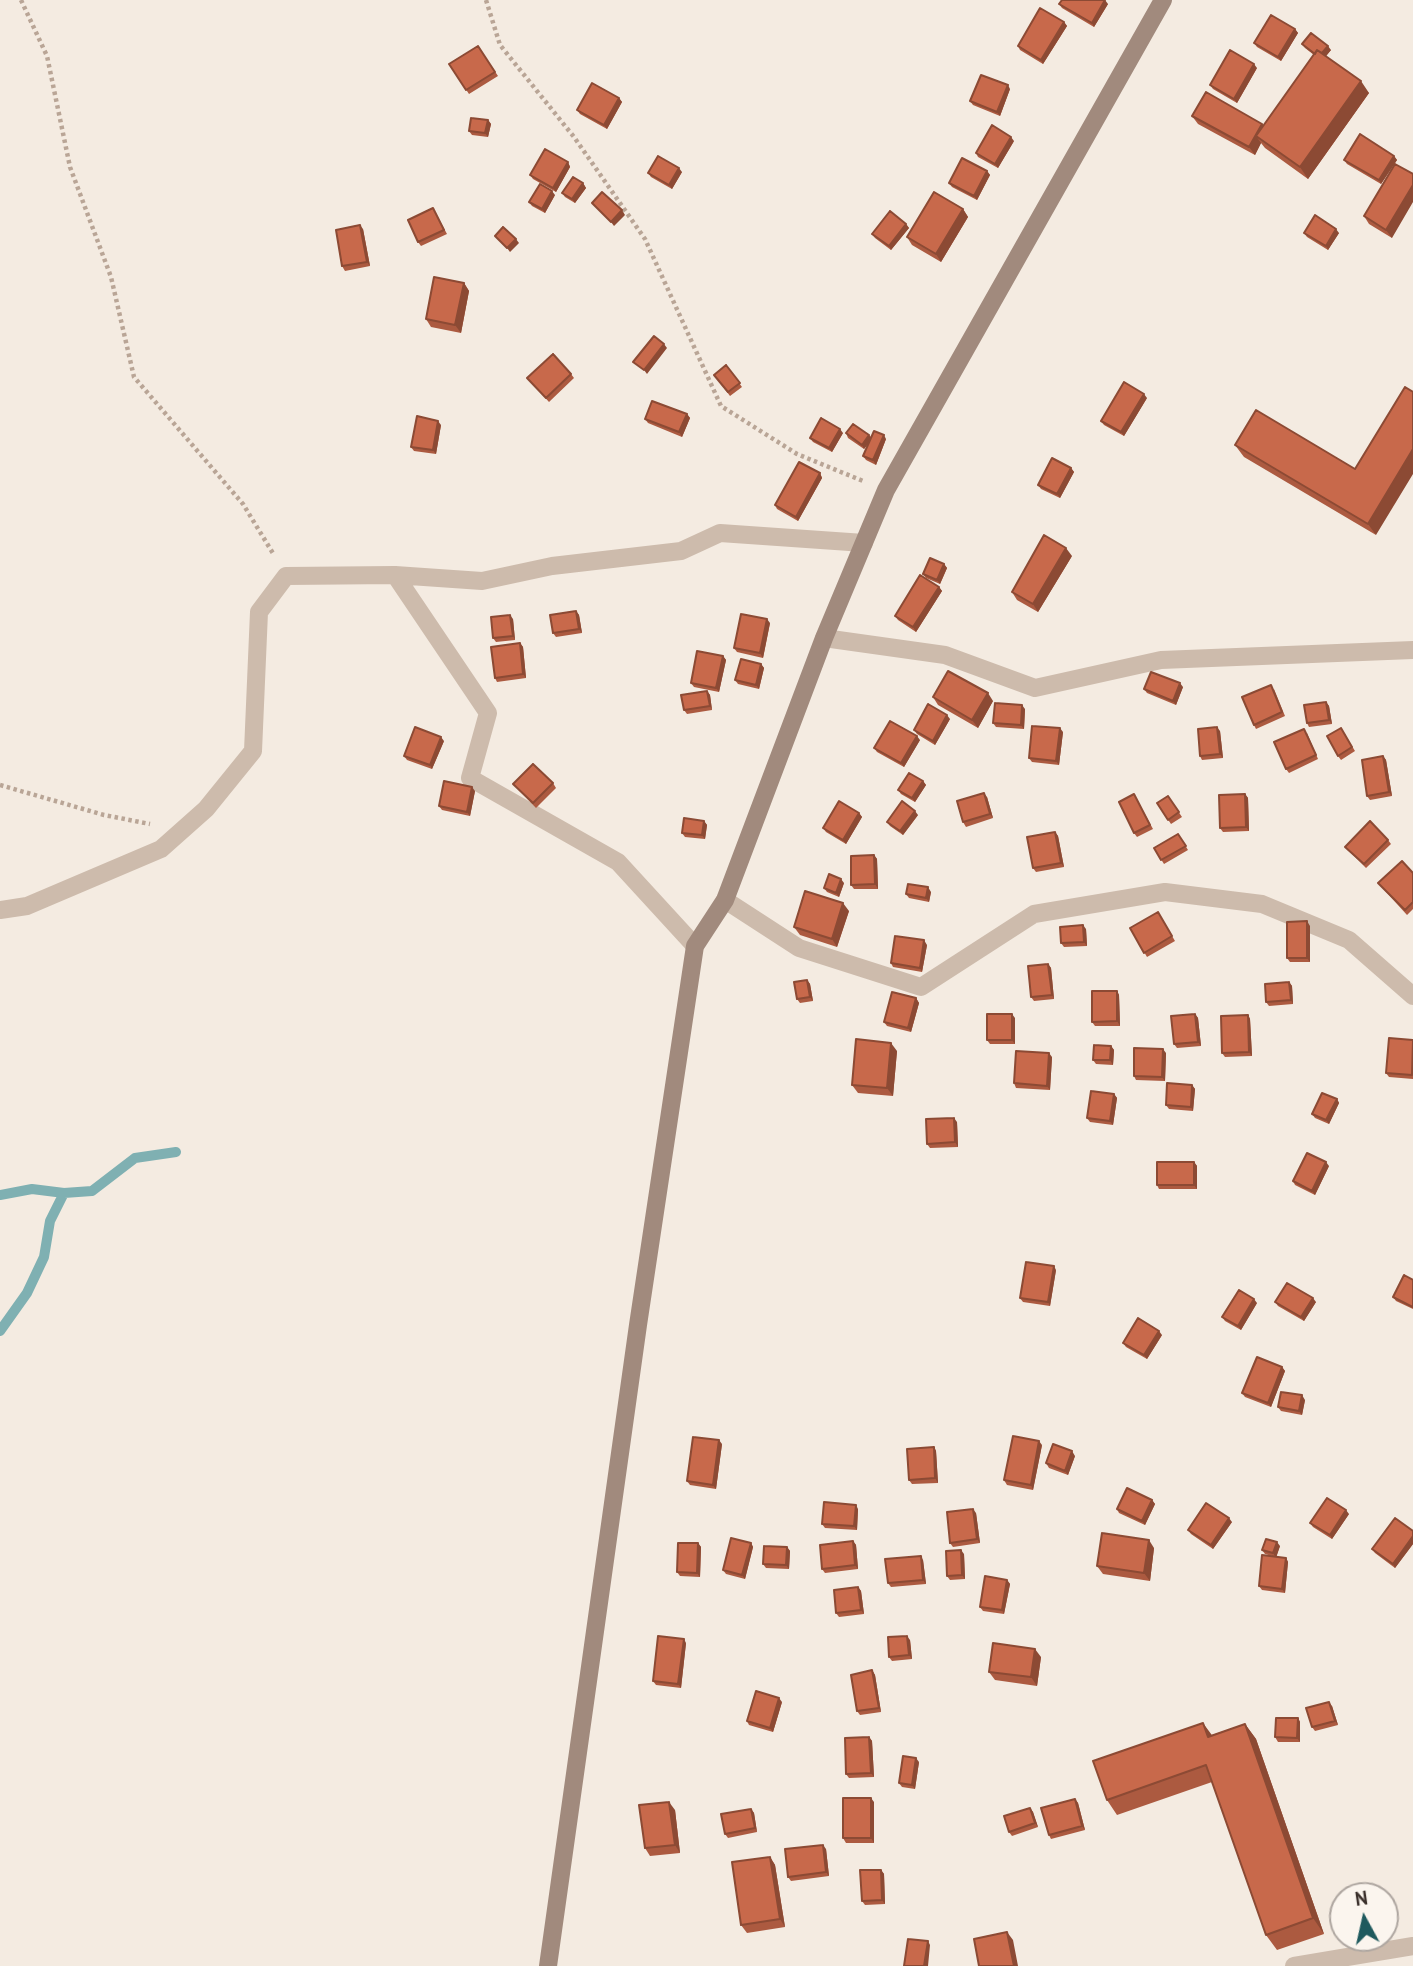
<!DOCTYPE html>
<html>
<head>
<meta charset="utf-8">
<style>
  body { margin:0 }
  #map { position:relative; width:1413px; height:1966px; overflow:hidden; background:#f4ebe1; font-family:"PT Sans",sans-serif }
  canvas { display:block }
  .north { position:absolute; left:1329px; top:1882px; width:70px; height:70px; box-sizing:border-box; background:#fbf5ee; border:2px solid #aea6a0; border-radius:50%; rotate:352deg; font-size:19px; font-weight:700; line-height:28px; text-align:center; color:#3b302b }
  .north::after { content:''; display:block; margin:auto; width:24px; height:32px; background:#1f5a5e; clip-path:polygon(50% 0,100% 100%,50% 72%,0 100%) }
</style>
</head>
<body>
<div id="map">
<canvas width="1413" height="1966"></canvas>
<div class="north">N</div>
</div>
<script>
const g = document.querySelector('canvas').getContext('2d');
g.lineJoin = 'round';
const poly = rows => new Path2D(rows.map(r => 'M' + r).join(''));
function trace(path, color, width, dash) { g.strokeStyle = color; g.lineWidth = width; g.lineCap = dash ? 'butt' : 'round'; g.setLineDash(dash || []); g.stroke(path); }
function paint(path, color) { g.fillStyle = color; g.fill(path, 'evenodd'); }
const stream = poly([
  [0,1195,32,1189,64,1193],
  [0,1331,27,1293,44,1257,50,1221,64,1193,92,1191,135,1158,176,1152]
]);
const path = poly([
  [21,0,47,56,70,167,111,277,134,377,243,504,274,555],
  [486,0,500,45,574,137,645,239,721,406,797,454,863,481],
  [0,785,104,815,150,824]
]);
const minor = poly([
  [395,575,488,713,470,778,618,862,695,946],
  [824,638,945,655,1035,688,1161,660,1413,650],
  [725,900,799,948,921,987,1034,914,1165,892,1262,904,1349,940,1413,996],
  [0,910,27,906,161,849,206,809,253,751,259,612,286,576,395,575,482,581,552,566,681,551,720,533,864,543],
  [1294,1966,1413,1946]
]);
const secondary = poly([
  [548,1966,638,1325,695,946,725,900,824,638,886,490,1163,0]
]);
const wall = poly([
  [1059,4,1108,4,1094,27,1062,8],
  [1064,22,1067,26,1043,64,1020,50,1018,46],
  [1295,29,1298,33,1281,61,1257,47,1254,43],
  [1302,44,1331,50,1326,56,1369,93,1308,179,1265,148,1261,143,1255,155,1198,124,1192,116,1262,124,1264,126,1314,55,1305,48],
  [478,46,498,76,469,94,449,64],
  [1257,68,1237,103,1213,89,1210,85],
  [1010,89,1000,116,973,105,970,101],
  [619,98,622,102,607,129,580,114,577,110],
  [488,120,491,124,488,137,472,135,469,131],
  [1014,141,998,168,978,157,976,153],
  [1394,156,1397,160,1381,184,1347,164,1344,160],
  [568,162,570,167,556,192,533,179,530,175],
  [1395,164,1392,238,1369,224,1364,216],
  [987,171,990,175,977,200,952,187,949,183],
  [682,172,672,189,651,177,648,173],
  [583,183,586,188,575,203,565,197,562,193],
  [555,195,545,213,532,206,529,202],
  [433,208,447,234,421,246,418,242],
  [963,209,968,217,941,262,912,245,907,237],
  [906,224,909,228,891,250,875,238,872,234],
  [363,229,370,266,345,271,342,266],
  [1304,233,1339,233,1328,250,1307,237],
  [464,283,469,291,461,333,431,327,426,319],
  [726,365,742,387,730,396,714,375],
  [571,374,574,378,549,402,527,378],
  [1147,398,1124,436,1104,425,1101,421],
  [687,414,690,418,682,437,648,423,645,419],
  [441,425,436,454,414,451,411,447],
  [843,433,832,452,813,442,810,438],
  [846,433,869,435,871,437,886,439,876,465,866,460,863,456,868,444,864,449,848,438],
  [1235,445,1355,469,1376,535,1244,457],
  [1071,468,1074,472,1060,498,1041,489,1038,485],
  [820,473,822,478,798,521,777,509,775,505],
  [1072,556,1038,612,1017,600,1012,592],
  [944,564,947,568,940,584,926,578,923,574],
  [939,587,942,591,916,632,898,620,895,616],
  [576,611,579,615,582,633,556,637,553,633],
  [513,619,515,640,496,642,493,638],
  [770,623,763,658,737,652,734,648],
  [520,643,523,647,526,678,497,682,495,678],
  [723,656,726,660,719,692,694,687,691,683],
  [761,664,764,668,759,689,738,684,735,680],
  [1183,687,1176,705,1147,693,1144,689],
  [1274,689,1285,716,1256,729,1254,725],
  [707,691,710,695,712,710,687,714,684,710],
  [933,697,993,701,978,728,938,705],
  [1326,702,1329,706,1332,724,1309,727,1307,723],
  [1025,709,1024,729,996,727,993,723],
  [950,719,935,745,917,734,914,730],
  [1341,728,1355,751,1341,760,1338,756],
  [1220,731,1223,758,1202,760,1200,756],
  [1063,732,1059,765,1032,762,1029,758],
  [1307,733,1318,759,1289,773,1286,769],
  [920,740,904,767,877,752,874,748],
  [444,741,432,769,407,760,404,756],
  [1383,756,1386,760,1392,796,1370,800,1367,796],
  [923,781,926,785,915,802,901,794,898,790],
  [553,783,556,788,536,808,513,784],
  [475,791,470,816,442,810,439,806],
  [1134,794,1153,829,1137,837,1134,833],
  [1245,794,1248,798,1249,831,1223,832,1220,828],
  [1168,796,1182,817,1171,824,1157,803],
  [987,797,993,818,966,827,963,822],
  [859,813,862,817,846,844,826,832,823,828],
  [918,815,903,835,890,826,887,822],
  [704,821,707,825,705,839,685,837,682,833],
  [1055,832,1058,836,1064,867,1036,872,1033,868],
  [1178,834,1188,850,1164,864,1154,848],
  [1388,840,1391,844,1366,868,1345,847],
  [874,855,877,859,878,889,854,889,851,885],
  [1413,873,1413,909,1407,915,1378,883],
  [844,883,839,897,827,892,824,888],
  [931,892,929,902,909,898,906,894],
  [849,911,837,947,800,935,794,927],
  [1158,912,1175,941,1147,957,1130,928],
  [1310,926,1310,962,1290,962,1287,958],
  [1086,929,1087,946,1064,947,1061,943],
  [927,945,922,972,893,967,891,963],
  [1048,964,1051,968,1054,999,1034,1001,1031,997],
  [807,980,810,984,813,1001,800,1003,797,999],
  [1289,982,1292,986,1293,1004,1269,1006,1266,1002],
  [1117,991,1119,995,1120,1026,1095,1026,1092,1022],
  [916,998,919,1003,911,1032,887,1026,884,1022],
  [1195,1014,1198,1018,1201,1046,1177,1048,1174,1044],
  [1248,1015,1250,1019,1252,1056,1225,1057,1222,1053],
  [1015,1018,1015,1044,990,1044,987,1040],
  [1413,1040,1413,1079,1389,1077,1386,1073],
  [1111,1046,1114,1050,1113,1065,1096,1064,1093,1060],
  [897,1051,893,1096,858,1093,852,1085],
  [1166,1053,1165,1081,1136,1080,1134,1076],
  [1052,1057,1050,1090,1016,1088,1014,1083],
  [1192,1085,1195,1089,1193,1111,1169,1109,1166,1105],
  [1114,1094,1117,1098,1113,1125,1090,1122,1087,1118],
  [1337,1099,1339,1103,1329,1124,1315,1118,1312,1114],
  [957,1122,958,1147,930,1148,927,1144],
  [1194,1162,1197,1166,1197,1189,1159,1189,1157,1185],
  [1329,1166,1315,1195,1295,1185,1293,1181],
  [1056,1270,1050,1306,1023,1302,1020,1298],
  [1413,1280,1413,1309,1396,1301,1393,1297],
  [1275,1302,1316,1302,1304,1321,1278,1306],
  [1257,1303,1241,1330,1225,1321,1222,1317],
  [1162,1335,1147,1359,1126,1347,1123,1343],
  [1282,1367,1285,1371,1271,1407,1245,1397,1242,1393],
  [1305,1400,1302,1415,1281,1411,1278,1407],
  [722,1444,716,1489,690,1485,687,1481],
  [1042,1445,1033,1490,1007,1485,1004,1480],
  [934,1447,936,1451,938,1483,912,1484,909,1480],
  [1075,1456,1068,1475,1049,1468,1046,1463],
  [1152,1500,1155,1504,1145,1525,1119,1513,1117,1509],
  [858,1509,857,1530,825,1528,822,1524],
  [976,1513,980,1543,953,1547,950,1543],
  [1349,1514,1332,1539,1313,1527,1310,1523],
  [1232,1522,1213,1549,1191,1534,1188,1530],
  [1413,1531,1413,1544,1395,1568,1375,1553,1372,1549],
  [853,1541,856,1545,858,1569,825,1573,822,1569],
  [698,1543,701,1547,700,1577,680,1576,677,1572],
  [751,1543,753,1547,745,1579,726,1574,723,1570],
  [1280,1546,1276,1557,1286,1558,1288,1562,1285,1593,1262,1590,1259,1586,1272,1556,1265,1554,1262,1550],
  [787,1547,790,1551,789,1569,766,1568,763,1564],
  [1154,1548,1150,1581,1103,1574,1097,1566],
  [964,1554,965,1579,950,1580,947,1576],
  [923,1560,926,1584,891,1587,888,1583],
  [1007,1580,1010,1584,1004,1614,983,1611,980,1607],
  [858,1587,861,1591,864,1614,839,1617,836,1613],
  [910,1640,912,1659,892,1661,889,1657],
  [686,1643,681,1688,656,1685,653,1681],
  [1041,1657,1037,1686,995,1680,989,1672],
  [872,1670,875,1675,881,1712,860,1715,857,1711],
  [782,1702,773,1732,749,1725,747,1721],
  [1332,1706,1338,1725,1315,1731,1312,1727],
  [1298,1718,1300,1722,1300,1742,1278,1742,1275,1737],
  [1245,1724,1256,1739,1324,1934,1277,1950,1266,1935,1212,1782,1117,1815,1107,1800,1212,1735],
  [869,1737,872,1741,874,1777,849,1778,846,1774],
  [919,1762,915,1789,902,1787,899,1783],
  [1075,1799,1078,1803,1085,1830,1051,1839,1049,1835],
  [874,1802,874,1843,846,1843,843,1838],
  [1030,1808,1033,1812,1038,1827,1012,1836,1009,1832],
  [751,1809,754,1813,757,1832,728,1838,725,1834],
  [675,1810,680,1853,650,1856,645,1848],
  [826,1849,829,1876,791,1881,788,1877],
  [770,1857,775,1865,785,1927,747,1933,741,1925],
  [881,1870,884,1874,885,1904,865,1905,862,1901]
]);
const shadedWall = poly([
  [1105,0,1108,4,1094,27,1092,23],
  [1064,22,1067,26,1043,64,1041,60],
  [1295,29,1298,33,1281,61,1278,57],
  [1328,46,1331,50,1322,61,1319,57],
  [1254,64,1257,68,1237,103,1234,99],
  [1361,81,1369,93,1308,179,1300,167],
  [1008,85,1010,89,1000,116,997,112],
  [619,98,622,102,607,129,604,125],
  [488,120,491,124,488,137,485,133],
  [1262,124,1268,132,1256,136,1261,143,1255,155,1249,147],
  [1011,137,1014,141,998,168,995,164],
  [1394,156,1397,160,1381,184,1379,180],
  [568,162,570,167,556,192,553,188],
  [679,168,682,172,672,189,669,185],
  [987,171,990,175,977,200,974,196],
  [583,183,586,188,575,203,572,199],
  [1413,185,1413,202,1392,238,1386,230],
  [552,191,555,195,545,213,542,209],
  [963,209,968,217,941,262,936,254],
  [622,210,625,215,614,226,611,222],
  [906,224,909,228,891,250,889,246],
  [360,225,363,229,370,266,367,262],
  [1336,229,1339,233,1328,250,1326,246],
  [516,239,519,243,510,252,507,248],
  [464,283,469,291,461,333,455,325],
  [664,344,667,348,647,374,644,370],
  [1144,394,1147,398,1124,436,1121,432],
  [687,414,690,418,682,437,679,432],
  [438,421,441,425,436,454,433,450],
  [840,429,843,433,832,452,829,448],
  [869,435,872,439,864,449,862,445],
  [884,435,886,439,876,465,873,460],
  [1413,449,1413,474,1376,535,1368,524],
  [1071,468,1074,472,1060,498,1057,494],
  [820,473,822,478,798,521,796,517],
  [1066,548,1072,556,1038,612,1033,604],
  [944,564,947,568,940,584,937,580],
  [939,587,942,591,916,632,913,627],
  [576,611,579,615,582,633,579,629],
  [510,615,513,619,515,640,513,636],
  [767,619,770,623,763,658,760,653],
  [520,643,523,647,526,678,523,674],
  [723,656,726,660,719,692,716,688],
  [761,664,764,668,759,689,756,685],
  [1180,683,1183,687,1176,705,1173,701],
  [707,691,710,695,712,710,710,706],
  [988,693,993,701,978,728,972,720],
  [1326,702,1329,706,1332,724,1329,720],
  [1022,705,1025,709,1024,729,1021,725],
  [947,715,950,719,935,745,933,741],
  [1217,727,1220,731,1223,758,1220,754],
  [1060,728,1063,732,1059,765,1056,761],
  [917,736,920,740,904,767,901,763],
  [441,737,444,741,432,769,430,765],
  [1383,756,1386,760,1392,796,1389,792],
  [923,781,926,785,915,802,912,798],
  [472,787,475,791,470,816,467,812],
  [984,793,987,797,993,818,990,814],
  [1245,794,1248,798,1249,831,1246,827],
  [915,811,918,815,903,835,900,831],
  [859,813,862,817,846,844,843,840],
  [704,821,707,825,705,839,702,835],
  [1055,832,1058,836,1064,867,1061,863],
  [874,855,877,859,878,889,875,884],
  [841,879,844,883,839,897,836,893],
  [928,887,931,892,929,902,926,898],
  [843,903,849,911,837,947,832,939],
  [1307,921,1310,926,1310,962,1307,958],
  [1083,925,1086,929,1087,946,1084,942],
  [924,940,927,945,922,972,920,968],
  [1048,964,1051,968,1054,999,1052,995],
  [807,980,810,984,813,1001,810,997],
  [1289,982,1292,986,1293,1004,1291,1000],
  [1117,991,1119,995,1120,1026,1117,1021],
  [916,998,919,1003,911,1032,908,1028],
  [1012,1014,1015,1018,1015,1044,1012,1040],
  [1195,1014,1198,1018,1201,1046,1198,1042],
  [1248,1015,1250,1019,1252,1056,1249,1052],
  [891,1043,897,1051,893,1096,887,1088],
  [1111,1046,1114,1050,1113,1065,1110,1060],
  [1163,1049,1166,1053,1165,1081,1162,1077],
  [1049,1053,1052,1057,1050,1090,1047,1086],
  [1192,1085,1195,1089,1193,1111,1191,1107],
  [1114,1094,1117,1098,1113,1125,1110,1121],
  [1337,1099,1339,1103,1329,1124,1326,1120],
  [954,1118,957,1122,958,1147,955,1142],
  [1194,1162,1197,1166,1197,1189,1194,1185],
  [1326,1162,1329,1166,1315,1195,1312,1191],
  [1054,1266,1056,1270,1050,1306,1048,1302],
  [1313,1298,1316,1302,1304,1321,1301,1317],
  [1254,1299,1257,1303,1241,1330,1238,1326],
  [1159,1331,1162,1335,1147,1359,1144,1355],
  [1282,1367,1285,1371,1271,1407,1268,1403],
  [1302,1395,1305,1400,1302,1415,1299,1411],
  [719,1440,722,1444,716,1489,713,1485],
  [1039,1441,1042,1445,1033,1490,1031,1485],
  [934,1447,936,1451,938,1483,935,1478],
  [1072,1451,1075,1456,1068,1475,1065,1471],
  [1152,1500,1155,1504,1145,1525,1142,1521],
  [856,1505,858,1509,857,1530,854,1526],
  [973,1509,976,1513,980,1543,977,1539],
  [1346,1510,1349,1514,1332,1539,1330,1535],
  [1229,1518,1232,1522,1213,1549,1211,1545],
  [1413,1536,1413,1544,1395,1568,1393,1564],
  [1149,1540,1154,1548,1150,1581,1144,1573],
  [853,1541,856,1545,858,1569,855,1565],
  [1277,1542,1280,1546,1276,1558,1273,1553],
  [698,1543,701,1547,700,1577,697,1573],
  [751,1543,753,1547,745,1579,742,1575],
  [787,1547,790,1551,789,1569,786,1565],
  [961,1550,964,1554,965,1579,962,1575],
  [921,1556,923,1560,926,1584,923,1580],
  [1286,1558,1288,1562,1285,1593,1282,1589],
  [1007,1580,1010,1584,1004,1614,1002,1610],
  [858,1587,861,1591,864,1614,861,1610],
  [907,1636,910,1640,912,1659,909,1655],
  [684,1639,686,1643,681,1688,678,1684],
  [1035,1649,1041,1657,1037,1686,1031,1677],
  [872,1670,875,1675,881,1712,879,1708],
  [779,1698,782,1702,773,1732,770,1728],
  [1329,1702,1332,1706,1338,1725,1335,1721],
  [1298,1718,1300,1722,1300,1742,1297,1738],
  [1203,1723,1214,1738,1208,1737],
  [1245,1724,1256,1739,1324,1934,1313,1918],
  [869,1737,872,1741,874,1777,871,1773],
  [916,1758,919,1762,915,1789,912,1785],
  [871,1798,874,1802,874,1843,871,1838],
  [1075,1799,1078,1803,1085,1830,1082,1826],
  [669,1802,675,1810,680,1853,675,1845],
  [1030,1808,1033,1812,1038,1827,1035,1823],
  [751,1809,754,1813,757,1832,755,1828],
  [823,1845,826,1849,829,1876,826,1872],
  [770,1857,775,1865,785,1927,780,1919],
  [881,1870,884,1874,885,1904,882,1900],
  [1007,1932,1013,1940,1018,1966,1014,1966],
  [928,1941,930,1945,928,1966,924,1966]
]);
const building = poly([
  [1062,0,1105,0,1092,23,1059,4,1062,0],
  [1040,8,1064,22,1041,60,1018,46,1040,8],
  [1271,15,1295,29,1278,57,1254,43,1271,15],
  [1311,33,1328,46,1322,53,1317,50,1315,54,1302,44,1311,33],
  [478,46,495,72,466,90,449,64,478,46],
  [1230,50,1254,64,1234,99,1210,85,1230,50],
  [1317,50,1361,81,1300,167,1256,136,1317,50],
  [981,75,1008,85,997,112,970,101,981,75],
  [592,83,619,98,604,125,577,110,592,83],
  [1206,92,1262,124,1249,147,1192,116,1206,92],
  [471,118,488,120,485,133,469,131,471,118],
  [992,125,1011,137,995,164,976,153,992,125],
  [1360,134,1394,156,1379,180,1344,160,1360,134],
  [545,149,568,162,553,188,530,175,545,149],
  [658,156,679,168,669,185,648,173,658,156],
  [962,158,987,171,974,196,949,183,962,158],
  [1395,164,1413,174,1413,185,1386,230,1364,216,1395,164],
  [573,177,583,183,572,199,562,193,573,177],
  [540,184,552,191,542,209,529,202,540,184],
  [602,192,622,210,611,222,592,203,602,192],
  [934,192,963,209,936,254,907,237,934,192],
  [433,208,444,230,418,242,408,220,433,208],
  [890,211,906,224,889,246,872,234,890,211],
  [1315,215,1336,229,1326,246,1304,233,1315,215],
  [360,225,367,262,342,266,336,230,360,225],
  [503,227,516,239,507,248,495,236,503,227],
  [434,277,464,283,455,325,426,319,434,277],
  [654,336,664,344,644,370,633,362,654,336],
  [553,354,571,374,546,398,527,378,553,354],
  [726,365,740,383,728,392,714,375,726,365],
  [1124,382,1144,394,1121,432,1101,421,1124,382],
  [1405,387,1413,392,1413,449,1368,524,1235,445,1256,410,1355,469,1405,387],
  [652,401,687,414,679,432,645,419,652,401],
  [417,416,438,421,433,450,411,447,417,416],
  [821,418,840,429,829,448,810,438,821,418],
  [853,424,869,435,862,445,846,433,853,424],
  [874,431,884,435,873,460,863,456,874,431],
  [1052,458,1071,468,1057,494,1038,485,1052,458],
  [799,462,820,473,796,517,775,505,799,462],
  [1044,535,1066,548,1033,604,1012,592,1044,535],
  [930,558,944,564,937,580,923,574,930,558],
  [920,575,939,587,913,627,895,616,920,575],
  [576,611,579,629,553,633,550,615,576,611],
  [741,614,767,619,760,653,734,648,741,614],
  [510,615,513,636,493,638,491,617,510,615],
  [520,643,523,674,495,678,491,647,520,643],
  [697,651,723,656,716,688,691,683,697,651],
  [741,659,761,664,756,685,735,680,741,659],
  [948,671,988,693,972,720,933,697,948,671],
  [1151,672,1180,683,1173,701,1144,689,1151,672],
  [1271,685,1282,712,1254,725,1242,697,1271,685],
  [707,691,710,706,684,710,681,695,707,691],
  [1326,702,1329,720,1307,723,1304,705,1326,702],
  [995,703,1022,705,1021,725,993,723,995,703],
  [928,704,947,715,933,741,914,730,928,704],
  [890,721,917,736,901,763,874,748,890,721],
  [1032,726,1060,728,1056,761,1029,758,1032,726],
  [415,727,441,737,430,765,404,756,415,727],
  [1217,727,1220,754,1200,756,1198,729,1217,727],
  [1341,728,1352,747,1338,756,1327,736,1341,728],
  [1304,729,1316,755,1286,769,1274,742,1304,729],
  [1383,756,1389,792,1367,796,1362,760,1383,756],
  [533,764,553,783,533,803,513,784,533,764],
  [909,773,923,781,912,798,898,790,909,773],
  [444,781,472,787,467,812,439,806,444,781],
  [984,793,990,814,963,822,957,801,984,793],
  [1134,794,1150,825,1134,833,1119,802,1134,794],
  [1245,794,1246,827,1220,828,1219,795,1245,794],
  [1168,796,1179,812,1168,820,1157,803,1168,796],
  [839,801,859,813,843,840,823,828,839,801],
  [902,801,915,811,900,831,887,822,902,801],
  [684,818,704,821,702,835,682,833,684,818],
  [1370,821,1388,840,1364,864,1345,847,1370,821],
  [1055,832,1061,863,1033,868,1027,837,1055,832],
  [1178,834,1186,846,1161,860,1154,848,1178,834],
  [874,855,875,884,851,885,851,856,874,855],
  [1402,861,1413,873,1413,902,1405,910,1378,883,1402,861],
  [829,874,841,879,836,893,824,888,829,874],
  [908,884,928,887,926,898,906,894,908,884],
  [805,891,843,903,832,939,794,927,805,891],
  [1158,912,1172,936,1144,953,1130,928,1158,912],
  [1307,921,1307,958,1287,958,1287,922,1307,921],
  [1083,925,1084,942,1061,943,1060,927,1083,925],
  [895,936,924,940,920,968,891,963,895,936],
  [1048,964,1052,995,1031,997,1028,966,1048,964],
  [807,980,810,997,797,999,794,982,807,980],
  [1289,982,1291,1000,1266,1002,1265,984,1289,982],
  [1092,991,1117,991,1117,1021,1092,1022,1092,991],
  [892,992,916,998,908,1028,884,1022,892,992],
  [987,1014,1012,1014,1012,1040,987,1040,987,1014],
  [1195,1014,1198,1042,1174,1044,1171,1016,1195,1014],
  [1248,1015,1249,1052,1222,1053,1221,1016,1248,1015],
  [1389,1038,1413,1040,1412,1075,1386,1073,1389,1038],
  [856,1039,891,1043,887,1088,852,1085,856,1039],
  [1094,1045,1111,1046,1110,1060,1093,1060,1094,1045],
  [1134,1048,1163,1049,1162,1077,1134,1076,1134,1048],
  [1016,1051,1049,1053,1047,1086,1014,1083,1016,1051],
  [1167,1083,1192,1085,1191,1107,1166,1105,1167,1083],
  [1091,1091,1114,1094,1110,1121,1087,1118,1091,1091],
  [1322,1093,1337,1099,1326,1120,1312,1114,1322,1093],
  [954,1118,955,1142,927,1144,926,1119,954,1118],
  [1307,1153,1326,1162,1312,1191,1293,1181,1307,1153],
  [1157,1162,1194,1162,1194,1185,1157,1185,1157,1162],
  [1026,1262,1054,1266,1048,1302,1020,1298,1026,1262],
  [1404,1275,1413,1280,1413,1307,1393,1297,1404,1275],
  [1287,1283,1313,1298,1301,1317,1275,1302,1287,1283],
  [1239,1290,1254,1299,1238,1326,1222,1317,1239,1290],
  [1138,1318,1159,1331,1144,1355,1123,1343,1138,1318],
  [1257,1357,1282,1367,1268,1403,1242,1393,1257,1357],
  [1281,1392,1302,1395,1299,1411,1278,1407,1281,1392],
  [1013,1436,1039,1441,1031,1485,1004,1480,1013,1436],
  [693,1437,719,1440,713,1485,687,1481,693,1437],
  [1053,1444,1072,1451,1065,1471,1046,1463,1053,1444],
  [934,1447,935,1478,909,1480,907,1449,934,1447],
  [1127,1488,1152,1500,1142,1521,1117,1509,1127,1488],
  [1327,1498,1346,1510,1330,1535,1310,1523,1327,1498],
  [824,1502,856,1505,854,1526,822,1524,824,1502],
  [1206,1503,1229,1518,1211,1545,1188,1530,1206,1503],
  [973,1509,977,1539,950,1543,947,1512,973,1509],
  [1395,1518,1413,1531,1413,1536,1393,1564,1372,1549,1395,1518],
  [1102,1533,1149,1540,1144,1573,1097,1566,1102,1533],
  [731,1538,751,1543,742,1575,723,1570,731,1538],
  [1266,1539,1277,1542,1273,1553,1262,1550,1266,1539],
  [853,1541,855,1565,822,1569,820,1545,853,1541],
  [678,1543,698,1543,697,1573,677,1572,678,1543],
  [764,1546,787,1547,786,1565,763,1564,764,1546],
  [961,1550,962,1575,947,1576,946,1551,961,1550],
  [1262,1555,1286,1558,1282,1589,1259,1586,1262,1555],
  [921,1556,923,1580,888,1583,885,1559,921,1556],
  [985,1576,1007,1580,1002,1610,980,1607,985,1576],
  [858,1587,861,1610,836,1613,834,1590,858,1587],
  [658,1636,684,1639,678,1684,653,1681,658,1636],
  [907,1636,909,1655,889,1657,888,1637,907,1636],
  [993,1643,1035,1649,1031,1677,989,1672,993,1643],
  [872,1670,879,1708,857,1711,851,1675,872,1670],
  [756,1691,779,1698,770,1728,747,1721,756,1691],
  [1329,1702,1335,1721,1312,1727,1306,1708,1329,1702],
  [1276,1718,1298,1718,1297,1738,1275,1737,1276,1718],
  [1203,1723,1208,1737,1245,1724,1313,1918,1266,1935,1206,1765,1107,1800,1093,1761,1203,1723],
  [869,1737,871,1773,846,1774,845,1738,869,1737],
  [903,1756,916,1758,912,1785,899,1783,903,1756],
  [843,1798,871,1798,871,1838,843,1838,843,1798],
  [1075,1799,1082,1826,1049,1835,1041,1808,1075,1799],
  [669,1802,675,1845,645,1848,639,1805,669,1802],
  [1030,1808,1035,1823,1009,1832,1004,1816,1030,1808],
  [751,1809,755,1828,725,1834,721,1814,751,1809],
  [823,1845,826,1872,788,1877,785,1849,823,1845],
  [770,1857,780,1919,741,1925,732,1862,770,1857],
  [860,1870,881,1870,882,1900,862,1901,860,1870],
  [1007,1932,1014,1966,979,1966,974,1939,1007,1932],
  [908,1939,928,1941,924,1966,904,1966,908,1939]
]);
trace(stream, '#7fb0b2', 10);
trace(path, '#b9a596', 4.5, [3.5, 3.5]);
trace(minor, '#cdbbac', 18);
trace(secondary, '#a18a7d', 18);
paint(wall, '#ac5a40');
paint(shadedWall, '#8c4a34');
paint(building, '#c8694b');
trace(building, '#8c4a34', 2);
</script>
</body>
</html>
